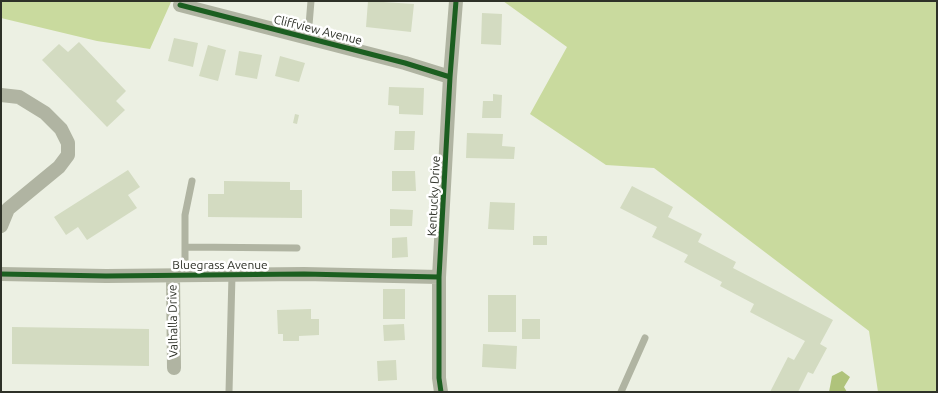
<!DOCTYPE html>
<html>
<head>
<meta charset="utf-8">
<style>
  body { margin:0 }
  #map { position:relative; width:938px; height:393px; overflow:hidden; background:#ecf0e3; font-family:Ubuntu,sans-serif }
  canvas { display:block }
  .frame { position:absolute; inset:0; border:2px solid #2e3128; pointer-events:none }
</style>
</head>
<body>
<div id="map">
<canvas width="938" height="393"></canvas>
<div class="frame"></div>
</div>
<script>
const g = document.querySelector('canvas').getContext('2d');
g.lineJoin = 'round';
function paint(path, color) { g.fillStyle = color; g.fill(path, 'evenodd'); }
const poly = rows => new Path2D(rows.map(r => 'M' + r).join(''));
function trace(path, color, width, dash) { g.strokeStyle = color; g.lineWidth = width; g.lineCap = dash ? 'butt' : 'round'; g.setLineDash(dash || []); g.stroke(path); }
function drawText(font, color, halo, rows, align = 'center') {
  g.font = font + ' Ubuntu,sans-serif'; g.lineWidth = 5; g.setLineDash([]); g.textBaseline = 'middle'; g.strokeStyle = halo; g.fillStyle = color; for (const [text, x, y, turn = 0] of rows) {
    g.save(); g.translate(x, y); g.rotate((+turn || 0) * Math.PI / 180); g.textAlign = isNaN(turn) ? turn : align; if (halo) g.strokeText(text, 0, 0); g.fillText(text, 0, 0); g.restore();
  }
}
const forest = poly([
  [1,1,168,1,171,2,150,49,97,41,1,18],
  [503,1,937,1,937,392,878,392,869,331,654,168,606,165,530,114,567,47]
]);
const water = poly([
  [842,371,850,377,844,387,847,392,829,392,832,376]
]);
const building = poly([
  [368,1,414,4,411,32,366,27],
  [482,13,502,14,501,45,481,44],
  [174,38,198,43,193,67,168,61],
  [79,42,126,91,116,101,125,110,107,127,42,60,59,44,68,52],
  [208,45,226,50,218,81,199,76],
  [239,51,262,55,257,79,235,75],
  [280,56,305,63,299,82,275,76],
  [389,87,424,88,423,115,399,114,399,106,388,105],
  [493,94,502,95,501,118,482,118,483,101,493,101],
  [295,114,299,115,297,124,293,123],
  [395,131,415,131,414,150,394,150],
  [467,133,503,134,502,146,515,147,514,159,466,158],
  [128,170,140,187,128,195,137,208,87,240,78,227,66,235,54,217],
  [392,171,415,171,416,191,392,191],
  [224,181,290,182,290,190,302,190,302,218,208,217,208,194,224,194],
  [632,186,673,207,668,217,702,234,698,242,736,262,733,268,833,320,820,344,827,348,813,374,808,372,798,392,770,392,788,357,794,360,805,341,750,312,754,304,720,286,722,282,684,262,688,255,652,237,657,227,620,208],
  [490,202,515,203,514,230,488,229],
  [390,209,413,210,412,226,390,226],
  [533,236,547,236,547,245,533,245],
  [407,237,408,257,392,258,392,238],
  [383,289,405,289,405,319,383,319],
  [488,295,516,295,516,332,488,332],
  [311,309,311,319,319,319,319,335,299,336,299,341,283,341,283,334,278,334,277,310],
  [522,319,540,319,540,339,522,339],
  [404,324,405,340,384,341,383,325],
  [12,327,149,329,149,366,12,364],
  [483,344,517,346,516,369,482,367],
  [396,360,397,380,378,381,377,361]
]);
const lane = poly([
  [308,37,311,1],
  [185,247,297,248],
  [185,275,185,215,192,181],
  [229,392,232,275],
  [621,392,645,338]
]);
const street = poly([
  [180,5,405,63,450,77],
  [1,95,19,97,45,113,61,129,68,143,68,155,59,167,8,209,1,226],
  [1,274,106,276,304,274,439,277],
  [173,275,174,368],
  [441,392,439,378,439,277,450,77,456,1]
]);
const cycleway = poly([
  [180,5,405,63,450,77],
  [1,274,106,276,304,274,439,277],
  [441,392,439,378,439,277,450,77,456,1]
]);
const streetNames = [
  ["Cliffview Avenue",318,30,14],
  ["Kentucky Drive",434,196,-87],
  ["Bluegrass Avenue",220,265],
  ["Valhalla Drive",173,321,-91]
];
paint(forest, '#c9da9e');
paint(water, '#afc37b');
paint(building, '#d3dbc1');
trace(lane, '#b0b4a2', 7);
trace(street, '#b0b4a2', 14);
trace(cycleway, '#1b5e20', 5);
drawText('12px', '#2e3128', '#fff', streetNames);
</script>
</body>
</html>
